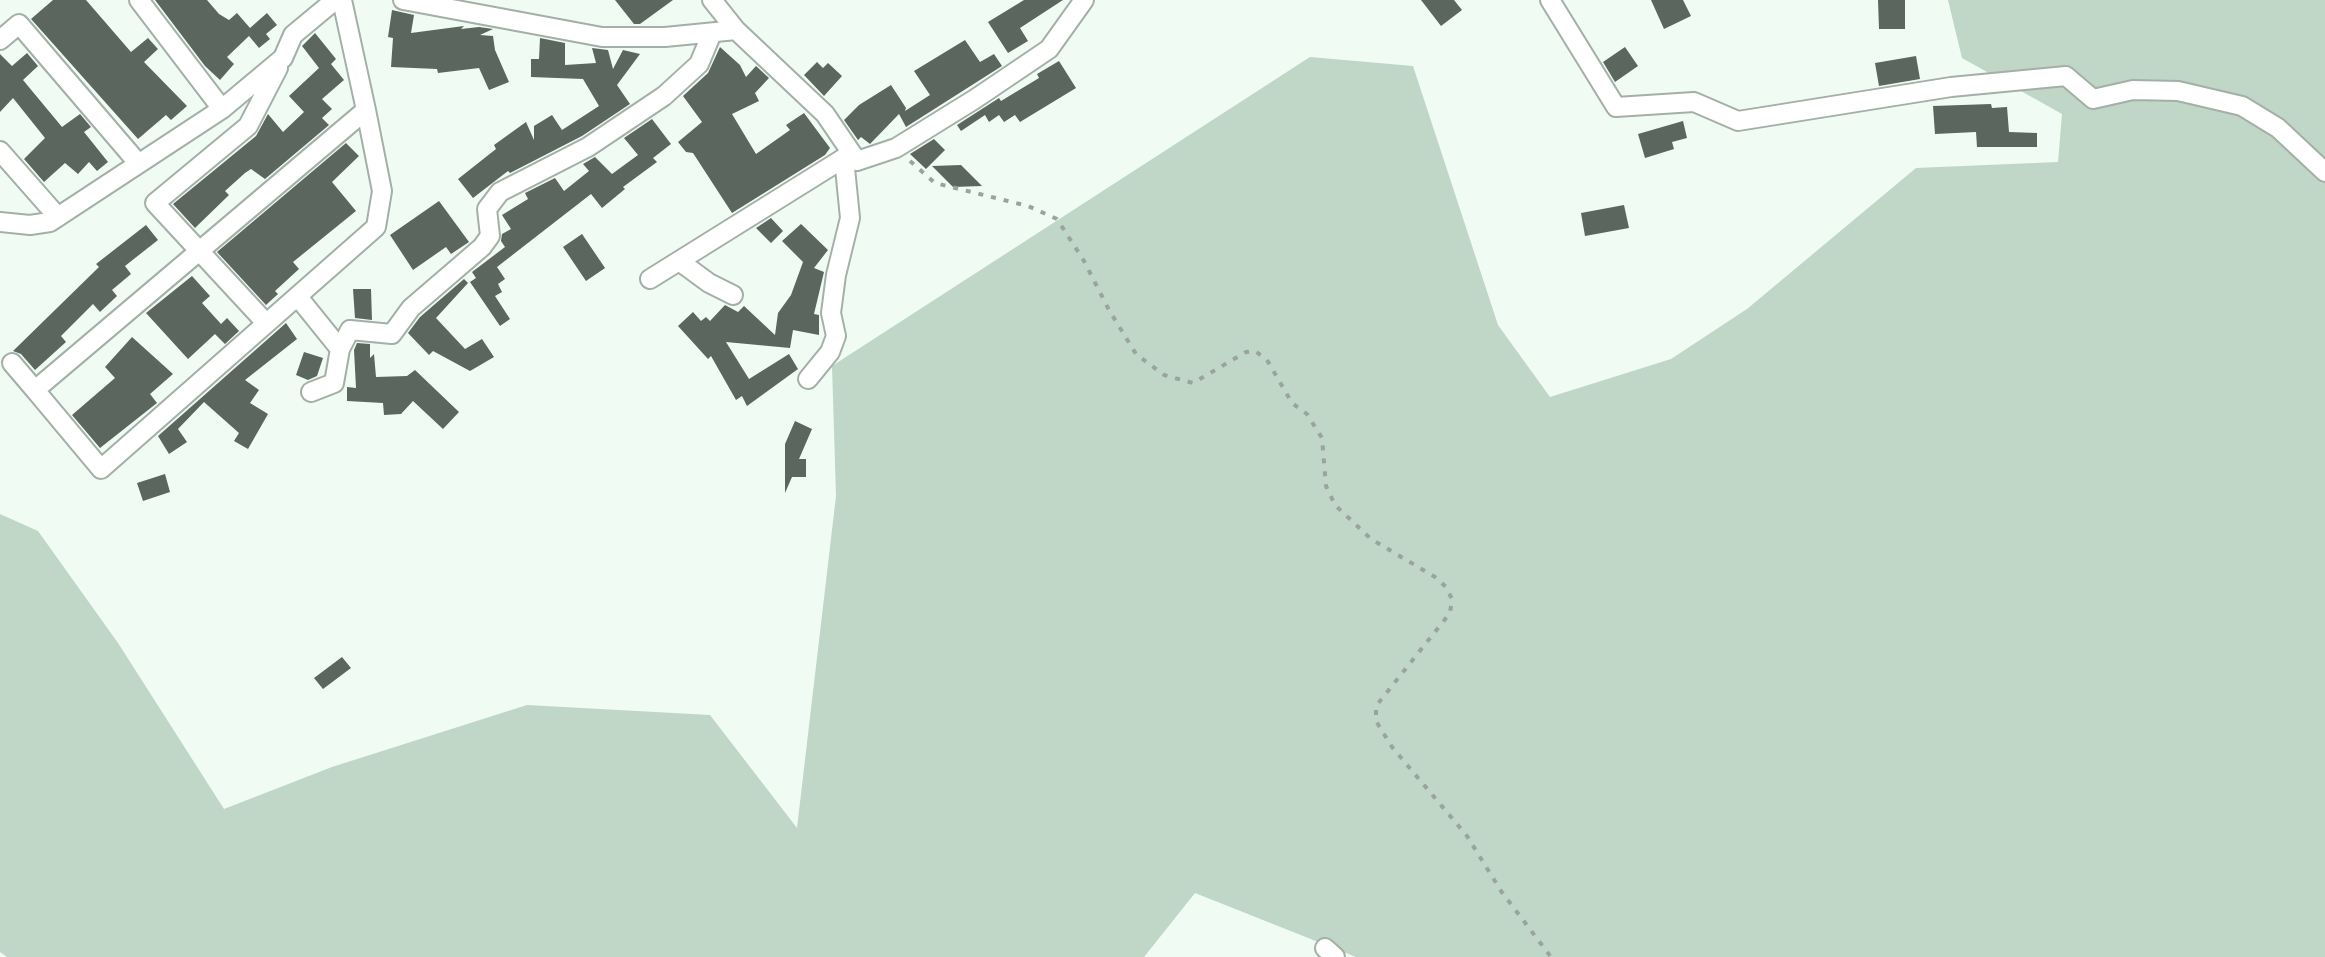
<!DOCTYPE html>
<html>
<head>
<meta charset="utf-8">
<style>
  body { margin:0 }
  canvas { display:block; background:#effbf3 }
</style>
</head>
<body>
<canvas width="2325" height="957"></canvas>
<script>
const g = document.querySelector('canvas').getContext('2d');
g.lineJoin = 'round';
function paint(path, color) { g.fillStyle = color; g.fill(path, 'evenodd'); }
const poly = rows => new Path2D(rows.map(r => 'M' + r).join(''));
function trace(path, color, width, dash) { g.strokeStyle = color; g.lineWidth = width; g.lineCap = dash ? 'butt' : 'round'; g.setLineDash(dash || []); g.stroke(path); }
const green = poly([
  [1948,0,2325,0,2325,957,1356,957,1195,893,1144,957,7,957,0,952,0,514,38,531,118,643,224,809,332,767,527,705,710,715,797,828,836,496,832,366,1310,57,1413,66,1498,325,1550,397,1671,359,1747,309,1916,168,2058,162,2062,114,1962,58]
]);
const building = poly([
  [53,0,86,0,131,52,148,38,158,49,144,62,187,106,171,120,166,115,138,139,31,19],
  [155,0,207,0,219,14,229,20,237,13,250,28,267,13,277,25,266,34,270,39,259,48,249,36,227,57,234,64,220,80,205,66],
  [615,0,673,0,640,24,634,24],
  [1024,0,1063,0,1020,28,1028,41,1008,53,988,22],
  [1421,0,1454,0,1462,10,1441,26],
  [1651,0,1683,0,1691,16,1664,29],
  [1878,0,1905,0,1905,29,1879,29],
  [392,10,414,15,411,33,464,26,461,29,479,27,493,29,480,35,493,36,495,50,509,82,489,90,479,68,438,73,437,69,391,67,393,38,388,37],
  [315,33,336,59,331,64,344,80,322,99,332,109,322,118,329,125,265,179,251,169,245,173,225,191,229,195,195,228,173,204,256,136,268,114,283,132,304,112,289,96,319,68,302,46],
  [540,38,565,43,565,65,596,63,592,48,608,50,613,69,623,50,640,54,617,85,630,104,582,136,510,173,508,171,473,198,458,179,496,149,494,145,526,122,534,140,534,126,552,115,562,130,599,106,583,79,531,77,531,59,539,59],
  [965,40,980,62,994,54,1002,66,906,127,899,114,870,144,861,137,858,140,844,120,859,105,891,85,906,108,905,111,930,95,914,71],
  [720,47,740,65,746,77,756,66,769,78,755,93,759,101,732,114,756,154,790,130,786,125,804,113,830,148,825,155,732,213,693,153,686,152,678,142,702,122,683,96,708,73],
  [1625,47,1638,66,1615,82,1603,62],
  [27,53,38,66,23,80,62,127,80,114,91,127,84,132,108,162,97,171,89,162,78,174,65,163,44,182,24,159,45,138,13,98,0,112,0,54,12,66],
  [1916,56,1920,79,1879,86,1875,63],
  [1059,61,1076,88,1020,122,1015,115,1004,122,999,115,989,122,985,115,961,131,957,125,999,98,1001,101,1039,78,1037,74],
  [817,62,823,68,828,63,842,76,824,96,804,75],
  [1991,104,1992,108,2007,107,2009,132,2037,133,2037,147,1977,147,1976,132,1935,134,1933,106],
  [652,119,671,144,653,158,657,162,623,187,625,189,602,208,591,194,497,267,505,279,498,284,502,292,495,296,510,319,500,326,470,282,476,278,472,272,505,247,501,241,502,234,511,229,502,215,528,199,525,193,555,178,564,191,589,171,583,164,595,157,612,174,638,155,624,138],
  [1683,121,1687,138,1672,142,1674,149,1645,158,1638,134],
  [934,139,945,150,926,169,910,154],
  [346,143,359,156,332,182,356,211,293,262,299,269,275,291,278,294,266,305,217,252],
  [961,165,982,186,953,187,932,166],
  [439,201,469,242,451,254,446,247,413,270,390,235],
  [1624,205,1629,228,1585,236,1581,213],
  [771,218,783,231,771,243,756,228],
  [801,224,828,250,814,268,824,272,814,314,819,315,819,335,793,330,790,348,726,342,749,379,789,354,798,369,747,406,742,396,736,400,711,356,708,359,678,326,693,312,701,321,706,317,710,321,725,305,738,312,744,306,775,335,778,313,791,295,803,262,782,241],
  [146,225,158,240,125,266,131,274,112,290,117,296,100,312,93,304,61,336,66,342,35,370,21,354,13,351,99,267,96,264],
  [582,234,605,268,586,281,563,247],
  [192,276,210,296,202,303,221,324,227,318,239,331,225,344,215,334,188,359,146,313],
  [464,279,468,283,436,318,465,349,482,339,494,357,470,371,433,351,429,355,408,333,420,317],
  [353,289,371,289,372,320,355,318],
  [286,323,297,339,245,380,259,390,250,403,268,414,248,449,234,441,239,433,204,402,178,429,187,442,169,454,158,436],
  [132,337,173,374,150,394,157,403,100,448,72,415,115,378,105,367],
  [357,343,370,344,370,358,374,354,376,377,407,376,415,370,459,412,443,429,413,401,401,414,384,415,383,403,347,401,347,387,356,388,354,350],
  [304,352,323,358,317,376,308,380,296,375],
  [795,421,812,429,799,459,806,459,806,477,792,477,785,493,785,444],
  [165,474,170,492,143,501,137,483],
  [342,657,351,668,323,689,314,678]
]);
const path = poly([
  [910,161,935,183,1028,206,1057,219,1084,261,1109,310,1136,354,1164,375,1193,383,1246,352,1255,351,1267,360,1292,403,1307,414,1322,438,1326,486,1335,505,1371,539,1435,577,1446,587,1452,599,1450,613,1376,706,1376,721,1392,747,1467,836,1501,891,1551,957]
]);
const street = poly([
  [139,0,222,109],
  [342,0,366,110,382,191,376,227,101,469,35,390,366,110],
  [403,0,602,37,665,37,736,30],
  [712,0,736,30,825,114,857,161],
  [1550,0,1616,107,1694,102,1738,121,1951,87,2066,76,2093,99,2133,90,2178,91,2242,106,2278,128,2325,172],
  [0,40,19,24,138,163],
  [0,151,58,217],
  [0,222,30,225,50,222,222,109,283,58,293,35,335,0],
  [679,261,709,283,733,295],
  [650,279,844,158,857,161,896,148,975,99,1049,49,1084,0],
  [298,297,340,349,350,330,392,334,411,308,482,247,490,236,487,209,500,192,588,147,664,96,699,64,712,33],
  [266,323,155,203,248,126,278,68],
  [12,363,35,390],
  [808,379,830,352,836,336,831,313,836,275,850,218,844,158],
  [311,392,334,383,340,349],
  [1325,948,1335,957]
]);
paint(green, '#c0d6c7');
paint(building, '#5b665e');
trace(street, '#a3afa7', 22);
trace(path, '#9aa39d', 4, [5, 8]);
trace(street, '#fff', 18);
</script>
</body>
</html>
